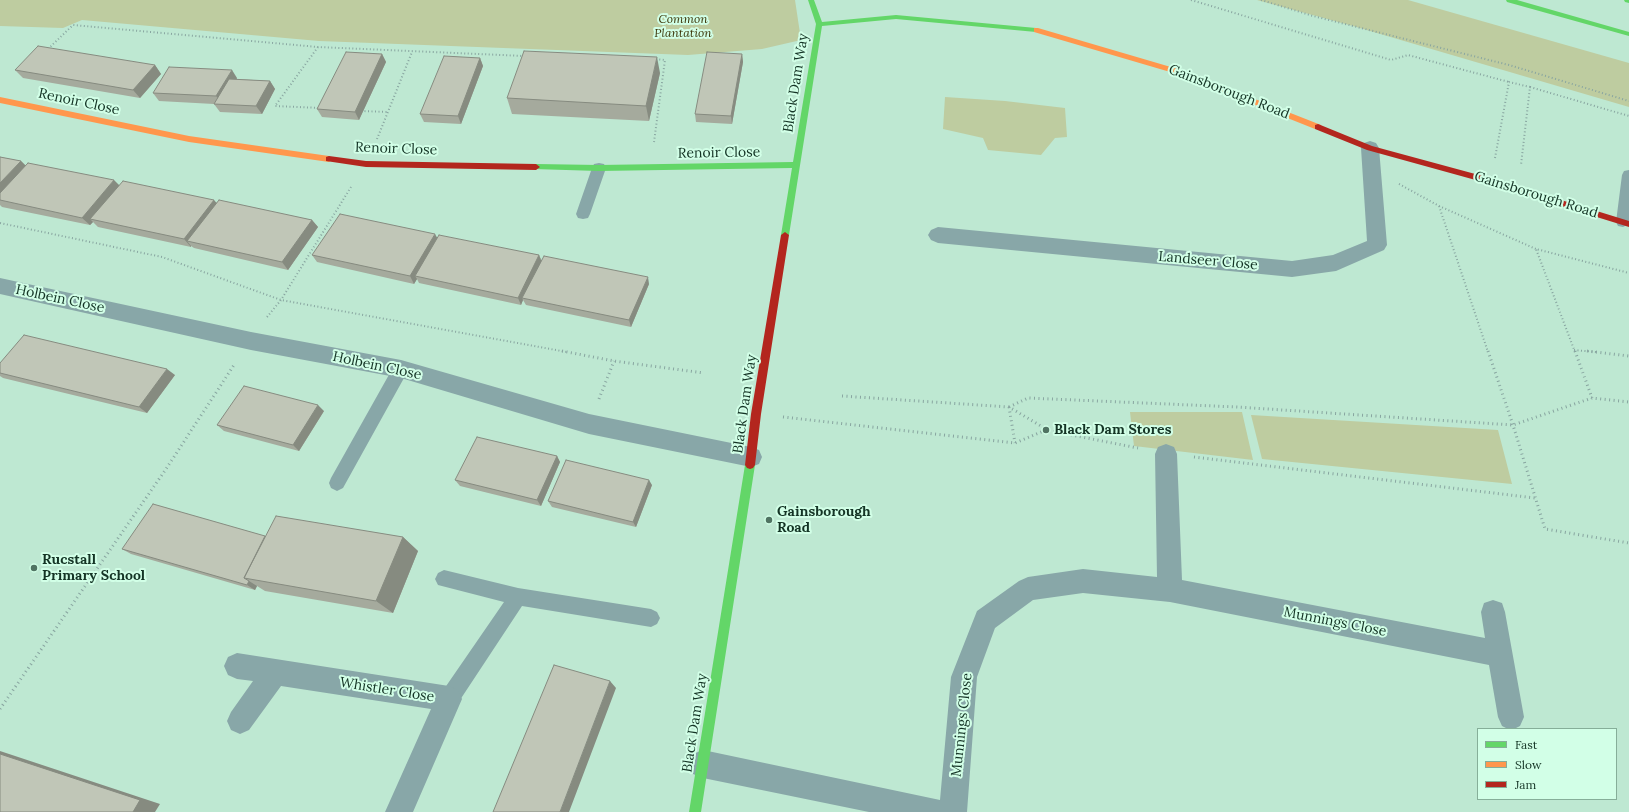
<!DOCTYPE html>
<html>
<head>
<meta charset="utf-8">
<style>
  body { margin:0 }
  #map { position:relative; width:1629px; height:812px; overflow:hidden; background:#bee8d2; font-family:Lora,serif }
  canvas { display:block }
  .legend { position:absolute; left:1477px; top:728px; width:140px; height:72px; box-sizing:border-box; background:#d2ffe7; border:1px solid #86ae99; margin:0; padding:5px 7px; list-style:none; font-size:12px; color:#143425 }
  .legend li { display:flex; align-items:center; gap:8px; height:20px }
  .legend b { width:20px; border:1px solid #86ae99 }
</style>
</head>
<body>
<div id="map">
<canvas width="1629" height="812"></canvas>
<ul class="legend">
<li><b style="height:5px;background:#63d668"></b>Fast</li>
<li><b style="height:5px;background:#ff974d"></b>Slow</li>
<li><b style="height:5px;background:#b3261e"></b>Jam</li>
</ul>
</div>
<script>
const g = document.querySelector('canvas').getContext('2d');
g.lineJoin = 'round';
function paint(path, color) { g.fillStyle = color; g.fill(path, 'evenodd'); }
const poly = rows => new Path2D(rows.map(r => 'M' + r).join(''));
function trace(path, color, width, dash) { g.strokeStyle = color; g.lineWidth = width; g.lineCap = dash ? 'butt' : 'round'; g.setLineDash(dash || []); g.stroke(path); }
function drawText(font, color, halo, rows, align = 'center') {
  g.font = font + ' Lora,serif'; g.lineWidth = 4; g.setLineDash([]); g.textBaseline = 'middle'; g.strokeStyle = halo; g.fillStyle = color; for (const [text, x, y, turn = 0] of rows) {
    g.save(); g.translate(x, y); g.rotate((+turn || 0) * Math.PI / 180); g.textAlign = isNaN(turn) ? turn : align; if (halo) g.strokeText(text, 0, 0); g.fillText(text, 0, 0); g.restore();
  }
}
const green = poly([
  [0,0,795,0,801,40,762,49,688,55,319,41,82,20,63,28,0,26],
  [1257,0,1408,0,1629,63,1629,107,1353,26],
  [945,97,1005,101,1065,108,1067,137,1055,138,1041,155,988,150,983,138,943,129],
  [1130,412,1242,412,1253,460,1134,446],
  [1251,415,1498,430,1512,484,1262,459]
]);
const pathFar1 = poly([
  [1191,0,1391,60,1408,55,1509,82],
  [1261,0,1313,16,1509,65,1629,101],
  [318,47,275,106,320,108],
  [48,49,73,25,318,47,524,56],
  [1530,87,1629,116],
  [361,111,389,112],
  [377,139,412,52],
  [654,142,665,60,655,59],
  [1495,158,1509,82,1530,87,1521,165],
  [1399,184,1439,206,1536,249],
  [1439,206,1488,352],
  [0,223,162,257,281,300,567,352],
  [267,317,281,300,351,187],
  [1574,350,1596,352],
  [1575,352,1536,249,1629,273]
]);
const path = poly([
  [562,351,614,361,704,373],
  [1488,351,1513,425,1545,529,1629,543],
  [1575,351,1592,398],
  [1587,351,1629,356],
  [842,396,1009,407,1046,429],
  [599,399,614,361],
  [1009,407,1028,398,1237,407,1513,425,1592,398,1629,402],
  [1009,407,1015,443],
  [783,417,1015,443,1046,430,1138,448],
  [1194,457,1535,498],
  [0,709,166,469,234,365]
]);
const lane = poly([
  [599,163,604,164,606,168,590,214,588,218,583,219,578,218,576,214,592,168,594,164,599,163],
  [1629,170,1629,224,1623,227,1618,226,1616,222,1622,175,1624,171,1629,170],
  [401,362,407,364,409,369,343,488,337,491,331,488,329,483,331,478,395,364,401,362],
  [444,570,518,588,651,609,657,612,660,618,657,624,651,627,522,606,456,706,449,709,442,706,439,699,442,692,504,602,438,585,435,579,438,573,444,570]
]);
const street = poly([
  [1370,141,1376,143,1379,148,1387,245,1384,250,1336,271,1292,277,938,243,931,240,928,235,931,230,938,227,1292,261,1333,255,1367,241,1361,148,1364,143,1370,141],
  [0,278,251,332,401,360,589,414,751,447,759,450,762,457,759,464,751,467,589,434,401,378,251,350,0,294,0,278],
  [1166,444,1174,447,1177,454,1182,580,1485,638,1481,612,1484,603,1493,600,1502,603,1505,612,1524,717,1520,726,1514,729,1508,729,1502,726,1498,717,1489,665,1170,602,1083,593,1033,600,995,628,977,677,967,812,869,812,703,778,693,774,689,764,693,754,703,750,940,800,951,677,977,611,1019,581,1028,577,1083,569,1157,577,1155,454,1158,447,1166,444],
  [237,653,449,686,458,690,462,699,413,812,385,812,431,709,281,686,249,730,240,734,231,730,227,721,231,712,253,681,237,679,228,675,224,666,228,657,237,653]
]);
const fast = poly([
  [808,0,814,0,822,22,896,15,1036,28,1039,30,1036,32,896,19,822,26,789,235,785,238,781,235,792,168,599,171,533,169,533,165,536,164,599,165,793,162,816,24,808,0],
  [1506,0,1517,0,1629,32,1629,36,1507,2,1506,0],
  [1624,0,1629,0,1629,3,1625,2,1624,0],
  [750,461,753,462,755,465,701,812,689,812,745,465,747,462,750,461]
]);
const slow = poly([
  [1034,28,1038,28,1181,70,1321,125,1322,127,1321,129,1315,129,1177,74,1034,32,1034,28],
  [0,97,189,136,329,156,333,159,329,162,189,142,0,103,0,97]
]);
const jam = poly([
  [1318,124,1372,146,1490,178,1629,221,1629,227,1490,184,1367,150,1315,129,1315,125,1318,124],
  [329,156,366,161,536,164,540,167,536,170,366,167,326,161,326,157,329,156],
  [785,232,789,235,761,414,755,465,753,468,750,469,747,468,745,465,751,414,781,235,785,232]
]);
const wall = poly([
  [382,54,386,62,359,120,322,117,317,109],
  [742,54,743,62,732,124,696,122,695,114],
  [480,58,483,66,461,124,424,122,420,114],
  [155,65,161,74,140,98,23,78,15,70],
  [660,73,649,121,512,114,507,98],
  [237,78,237,79,270,81,275,89,262,114,220,112,214,104,159,101,153,93],
  [0,157,21,161,25,165,119,185,312,220,318,227,288,270,194,248,191,246,191,247,98,227,93,222,90,225,2,207,0,205],
  [437,237,539,255,542,261,649,284,631,327,526,305,523,300,521,305,419,283,417,279,414,284,317,262,312,255],
  [0,363,175,375,147,413,3,378,0,376],
  [324,411,299,451,224,431,217,425],
  [557,456,560,462,541,506,460,486,455,480],
  [652,485,636,527,552,507,548,501],
  [265,536,403,537,418,551,393,613,265,591,257,586,255,590,131,554,122,549]
]);
const shadedWall = poly([
  [382,54,386,62,359,120,355,112],
  [742,54,743,62,732,124,731,116],
  [657,57,660,73,649,121,646,106],
  [480,58,483,66,461,124,458,116],
  [155,65,161,74,140,98,133,90],
  [232,70,237,78,222,104,216,96],
  [270,81,275,89,262,114,256,106],
  [21,161,29,169,0,200,0,183],
  [114,180,122,188,90,219,93,222,90,225,82,218],
  [214,200,221,208,187,241,191,246,191,247,184,239],
  [312,220,318,227,288,270,282,262],
  [435,234,439,241,415,276,417,279,414,284,410,276],
  [539,255,542,263,522,298,523,300,521,305,518,298],
  [648,277,649,284,631,327,629,320],
  [167,369,175,375,147,413,139,407],
  [318,405,324,411,299,451,293,445],
  [557,456,560,462,541,506,537,500],
  [649,480,652,485,636,527,633,522],
  [403,537,418,551,393,613,376,601],
  [249,581,257,586,255,590,247,585],
  [610,681,616,688,569,812,560,812],
  [0,751,160,804,155,812,133,812,0,754]
]);
const building = poly([
  [38,46,155,65,133,90,15,70,38,46],
  [524,51,657,57,646,106,507,98,524,51],
  [346,52,382,54,355,112,317,109,346,52],
  [707,52,742,54,731,116,695,114,707,52],
  [444,56,480,58,458,116,420,114,444,56],
  [169,67,232,70,216,96,153,93,169,67],
  [229,79,270,81,256,106,214,104,229,79],
  [0,157,21,161,0,183,0,157],
  [28,163,114,180,82,218,0,200,0,193,28,163],
  [123,181,214,200,184,239,90,219,123,181],
  [219,200,312,220,282,262,187,241,219,200],
  [340,214,435,234,410,276,312,255,340,214],
  [439,235,539,255,518,298,415,276,439,235],
  [544,256,648,277,629,320,522,298,544,256],
  [24,335,167,369,139,407,0,373,0,363,24,335],
  [244,386,318,405,293,445,217,425,244,386],
  [477,437,557,456,537,500,455,480,477,437],
  [566,460,649,480,633,522,548,501,566,460],
  [153,504,265,536,244,578,249,581,247,585,122,549,153,504],
  [276,516,403,537,376,601,244,578,276,516],
  [554,665,610,681,560,812,493,812,554,665],
  [0,754,140,800,133,812,0,812,0,754]
]);
const markers = [
  [1046,430,4,"#507362"],
  [769,520,4,"#507362"],
  [34,568,4,"#507362"]
];
const farParknames = [
  ["Common",683,20],
  ["Plantation",683,34]
];
const streetNames = [
  ["Black Dam Way",796,83,-81],
  ["Gainsborough Road",1229,92,21],
  ["Renoir Close",79,102,12],
  ["Renoir Close",396,149,2],
  ["Renoir Close",719,153,-1],
  ["Gainsborough Road",1536,195,17],
  ["Landseer Close",1208,261,5],
  ["Holbein Close",60,299,12],
  ["Holbein Close",377,366,12],
  ["Black Dam Way",745,404,-82],
  ["Munnings Close",1335,622,11],
  ["Whistler Close",387,690,9],
  ["Black Dam Way",695,723,-81],
  ["Munnings Close",962,725,-84]
];
const poiNames = [
  ["Black Dam Stores",1054,430],
  ["Gainsborough",777,512],
  ["Road",777,528],
  ["Rucstall",42,560],
  ["Primary School",42,576]
];
paint(green, '#becca0');
trace(pathFar1, '#88a5a0', 2, [1, 2.5]);
trace(path, '#88a5a0', 3, [1, 3.5]);
paint(lane, '#88a7a8');
paint(street, '#88a7a8');
paint(fast, '#63d668');
paint(slow, '#ff974d');
paint(jam, '#b3261e');
paint(wall, '#a5aa9d');
paint(shadedWall, '#868b80');
paint(building, '#c0c6b7');
trace(building, '#868b80', 1);
for (const [x, y, r, color] of markers) { const dot = new Path2D(); dot.arc(x, y, r, 0, 2 * Math.PI); g.fillStyle = color; g.fill(dot); trace(dot, '#d2ffe7', 1.5); }
drawText('italic 12px', '#3c3608', '#d2ffe7', farParknames);
drawText('14px', '#143425', '#d2ffe7', streetNames);
drawText('bold 14px', '#143425', '#d2ffe7', poiNames, 'left');
</script>
</body>
</html>
